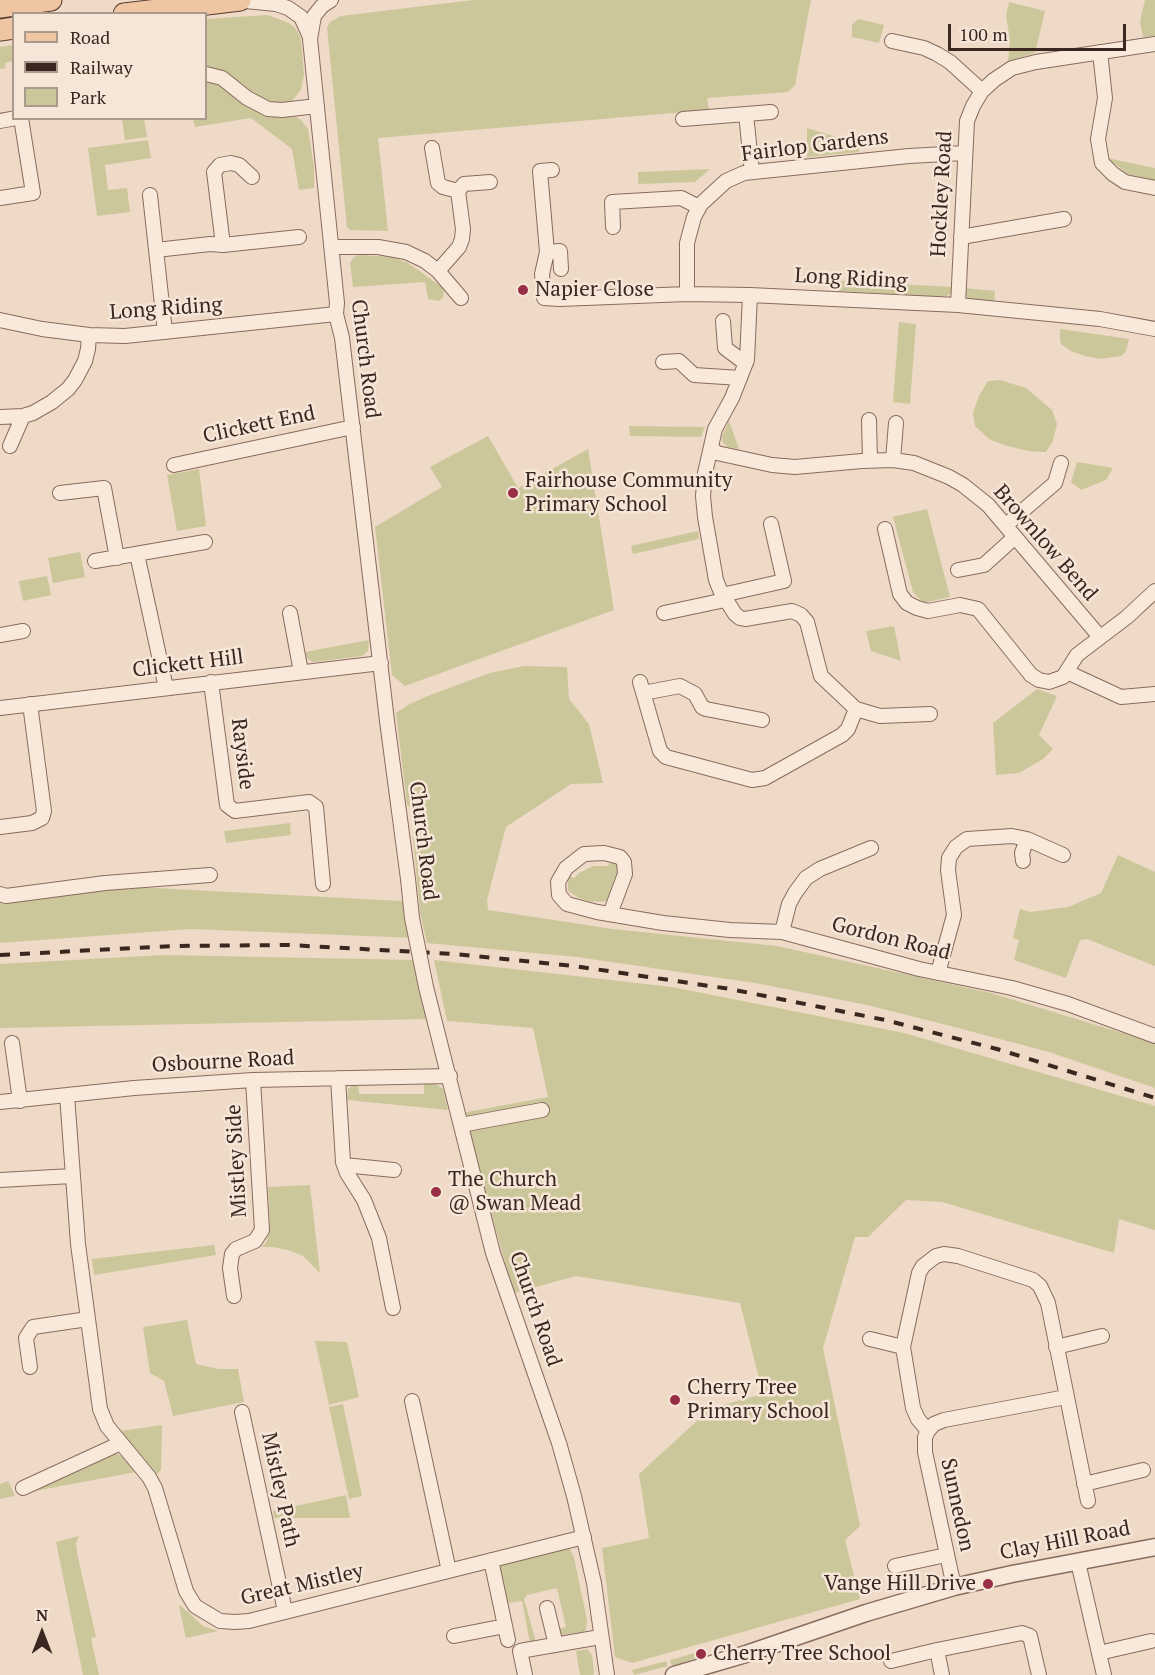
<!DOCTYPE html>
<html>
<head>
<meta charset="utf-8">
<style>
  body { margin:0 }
  #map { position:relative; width:1155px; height:1675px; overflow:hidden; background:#eedac7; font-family:"PT Serif",serif }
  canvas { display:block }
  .legend { position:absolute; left:12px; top:12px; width:195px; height:108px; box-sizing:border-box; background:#f5e6d7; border:2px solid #aa9a8e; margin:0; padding:8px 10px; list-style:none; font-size:18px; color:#3a2720 }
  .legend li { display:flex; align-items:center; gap:12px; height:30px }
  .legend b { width:30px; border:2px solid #aa9a8e }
  .north { position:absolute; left:12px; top:1603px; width:60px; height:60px; -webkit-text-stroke:4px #f5e6d7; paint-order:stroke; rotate:0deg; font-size:16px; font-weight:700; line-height:24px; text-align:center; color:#3a2720 }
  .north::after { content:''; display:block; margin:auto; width:21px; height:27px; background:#3a2720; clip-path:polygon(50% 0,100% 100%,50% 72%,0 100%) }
  .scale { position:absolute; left:948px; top:24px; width:178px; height:27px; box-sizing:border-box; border:3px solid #3a2720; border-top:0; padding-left:8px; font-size:18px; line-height:21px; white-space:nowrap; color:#3a2720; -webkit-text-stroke:4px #f5e6d7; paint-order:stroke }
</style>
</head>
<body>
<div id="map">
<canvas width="1155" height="1675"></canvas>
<ul class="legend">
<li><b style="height:8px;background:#efc6a1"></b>Road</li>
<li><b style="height:8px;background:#3a2720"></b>Railway</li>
<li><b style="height:16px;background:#ccc79b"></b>Park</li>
</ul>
<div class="north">N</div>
<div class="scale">100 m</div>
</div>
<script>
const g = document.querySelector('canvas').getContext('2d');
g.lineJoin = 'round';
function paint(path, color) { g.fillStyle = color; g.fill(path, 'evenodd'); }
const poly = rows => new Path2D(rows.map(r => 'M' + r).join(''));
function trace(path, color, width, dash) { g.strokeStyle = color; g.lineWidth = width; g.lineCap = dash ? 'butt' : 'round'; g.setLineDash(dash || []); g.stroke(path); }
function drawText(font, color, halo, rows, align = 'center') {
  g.font = font + ' "PT Serif",serif'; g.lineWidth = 5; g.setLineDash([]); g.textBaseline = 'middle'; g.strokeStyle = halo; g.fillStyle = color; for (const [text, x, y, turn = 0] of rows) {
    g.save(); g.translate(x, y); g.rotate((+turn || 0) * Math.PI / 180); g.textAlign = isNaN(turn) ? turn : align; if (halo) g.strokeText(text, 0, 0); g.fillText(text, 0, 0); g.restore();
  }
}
const green = poly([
  [473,0,811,0,795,85,788,92,707,98,709,110,378,138,388,231,350,230,347,227,327,28,330,22,341,16],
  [1145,0,1155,0,1155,36,1143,37,1140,21],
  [1009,2,1045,11,1035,53,1008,61,1010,40,1006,16],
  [267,15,289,23,296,29,301,39,304,75,301,90,288,106,289,113,301,120,308,129,314,166,314,188,299,190,292,149,251,118,195,127,193,119,206,118,206,19],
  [858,19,884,25,879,43,852,37,852,25],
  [13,45,13,61,5,63,6,68,0,69,0,47],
  [122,119,144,119,147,137,125,140],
  [807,128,859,144,859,152,807,157],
  [148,140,151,158,105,165,108,190,127,188,130,212,97,216,88,148],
  [1107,158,1155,168,1155,181,1128,174],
  [710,169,695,182,638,184,638,172],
  [359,255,392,257,408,263,442,287,444,291,443,298,439,301,428,299,425,282,353,287,350,263,354,257],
  [839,281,953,287,953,291,947,296,943,297,838,291],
  [964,288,995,291,994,302,969,299,964,294],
  [899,322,916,324,910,404,893,402],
  [1060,329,1129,339,1126,351,1121,356,1114,357,1099,359,1085,356,1071,351,1062,345,1060,341],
  [1000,380,1026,388,1052,410,1057,424,1053,441,1046,452,1029,451,1007,446,989,439,975,426,973,413,979,396,988,381],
  [729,421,739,449,728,447,723,443,722,437],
  [629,426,705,427,701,437,630,436],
  [488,436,518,488,588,449,614,610,405,686,392,675,375,527,442,487,430,467],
  [1077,462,1113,468,1106,480,1081,490,1071,482],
  [199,469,206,526,177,531,167,475],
  [927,509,950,597,927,602,921,601,913,592,893,517],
  [698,531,699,539,633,554,631,546],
  [80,552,85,577,53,583,48,558],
  [47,576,51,595,23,601,19,581],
  [894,626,901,661,871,651,866,631],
  [369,640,368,651,362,656,313,662,306,658,305,652],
  [524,666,567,667,569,699,589,724,603,783,571,784,506,827,487,900,488,910,613,929,777,946,991,993,1155,1043,1155,1088,1049,1052,958,1028,867,1005,755,983,577,957,427,943,420,913,413,838,420,828,419,816,407,804,396,713,408,705,430,695,490,673],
  [1037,689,1057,696,1039,735,1053,749,1043,759,1019,773,996,775,993,723],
  [290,823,291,835,226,843,224,831],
  [1118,855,1155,872,1155,966,1087,939,1080,940,1066,978,1014,960,1019,940,1013,938,1020,909,1030,912,1068,907,1101,893],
  [610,862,617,864,620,867,620,873,609,898,606,901,599,902,588,901,579,898,568,891,568,881,570,876,574,878,579,873,593,866,608,866],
  [136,887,402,901,416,938,191,929,0,943,0,903],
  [163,955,415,960,428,1019,0,1028,0,964],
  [434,960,672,987,904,1033,1152,1105,1155,1106,1155,1230,1119,1219,1114,1253,942,1202,906,1200,868,1237,855,1237,823,1348,860,1526,845,1540,860,1599,632,1663,615,1657,602,1548,649,1538,639,1474,711,1408,763,1394,740,1303,576,1276,514,1293,462,1113,548,1097,533,1028,447,1021],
  [424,1084,436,1084,443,1089,448,1110,347,1100,348,1089,353,1085,358,1085,359,1094,424,1094],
  [310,1185,320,1273,303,1256,288,1250,273,1247,262,1247,266,1243,270,1229,268,1187],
  [214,1245,216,1255,94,1275,92,1259],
  [187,1320,196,1364,219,1369,238,1369,244,1402,173,1416,164,1381,150,1373,143,1327],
  [315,1341,347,1342,359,1397,329,1405],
  [343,1404,362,1496,349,1499,329,1407],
  [162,1425,161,1470,157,1474,121,1431],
  [115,1454,120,1455,136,1472,35,1491],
  [8,1481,15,1496,0,1499,0,1484],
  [346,1495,350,1518,274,1518,273,1511],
  [79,1536,76,1543,77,1553,96,1637,91,1638,99,1675,83,1675,56,1542],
  [569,1547,574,1558,587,1620,586,1629,584,1632,560,1635,558,1629,566,1627,557,1588,527,1595,524,1599,536,1642,530,1643,522,1601,509,1603,506,1601,500,1567,502,1563],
  [179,1606,181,1606,203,1626,218,1631,186,1638],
  [587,1649,592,1655,594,1672,593,1675,580,1675,576,1651],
  [695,1653,696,1658,672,1667,670,1660],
  [666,1661,668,1666,634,1675,632,1670]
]);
const minor = poly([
  [235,0,276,4,288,8,301,17,310,37],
  [331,0,322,6,314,16,310,39,337,303,336,314,342,338,387,721,408,879],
  [892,41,924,48,937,54,950,62,982,91],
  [1100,52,1105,98,1098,139,1102,163,1113,174,1125,182,1155,188],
  [206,74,222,78,247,98,268,109,282,110,317,106],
  [746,114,752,172],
  [683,119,771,112],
  [0,121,16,118],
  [432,148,438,183,443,187,458,191,463,229,462,239,459,247,438,271],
  [552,170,540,171,547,252,542,274,544,298,560,299,687,294,750,295,958,305,1100,319,1155,329],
  [458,191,464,184,490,182],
  [150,195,165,332],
  [0,198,33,193,21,118],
  [613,227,612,202,681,198,699,207],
  [961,237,1064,219],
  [223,245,214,172,220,165,231,163,239,165,252,177],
  [331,247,378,247,406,252,425,261,438,271,461,298],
  [156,250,210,244,223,245,299,237],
  [547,252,560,251,561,269],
  [687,294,687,243,694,217,701,204,726,181,744,173,909,156,964,153],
  [750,295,747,360,732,398,715,429,705,473,703,496,705,517,716,580,720,590,735,614,740,618,745,619,792,611,801,615,807,622,821,676,856,709,880,716,930,714],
  [958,305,967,121,973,106,982,91,994,80,1012,68,1036,62,1155,44],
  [0,320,42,329,89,335,125,336,336,314],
  [723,321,725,348,745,363],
  [663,362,679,361,694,375,740,378],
  [0,417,23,416,33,413,52,402,68,389,75,380,85,361,88,349,89,335],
  [869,420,870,460],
  [10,446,23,416],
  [711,448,717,453,772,465,795,467,862,461,893,460,914,463,949,477,963,485,988,505,1100,637],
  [893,460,896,423],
  [174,465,353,427],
  [60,493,104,488,117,558],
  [1006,525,1055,483,1061,463],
  [885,529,900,594,907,603,917,608,928,611,960,605,978,609,1031,675,1039,680,1049,682,1063,677,1077,655,1127,617,1155,591],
  [137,554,166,688],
  [95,561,205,542],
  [958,570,984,565,1015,537],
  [722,595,784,581,771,524],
  [290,613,301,672],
  [664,613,725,600],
  [0,635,23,631],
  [1067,672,1121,697,1155,694],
  [211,682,227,805,235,811,309,802,316,807,323,884],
  [640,682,660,751,666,757,752,780,765,778,842,735,848,729,856,709],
  [643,693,680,686,695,694,702,707,706,709,762,720],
  [0,708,381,663],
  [0,827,32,823,42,818,44,811,30,704],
  [1023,861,1022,853,1027,839],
  [0,894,6,896,105,883,210,875],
  [610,914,625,874,624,862,620,857,604,853,584,854,566,868,558,882,559,895,567,904,597,912,663,923,730,930,782,932,919,969,1012,988,1068,1004,1155,1036],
  [782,932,789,904,795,893,806,878,820,869,871,848],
  [938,973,954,915,948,870,949,858,956,847,967,839,1012,836,1027,839,1063,855],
  [426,987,493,1253,559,1443,574,1496,594,1583,607,1675],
  [12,1043,20,1101],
  [338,1078,343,1162,347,1173,364,1200,379,1238,393,1308],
  [67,1095,78,1244,100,1409,107,1426,149,1477,155,1488,186,1591,195,1606,220,1621,235,1622,249,1621,584,1537],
  [0,1102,134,1088,253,1080,450,1076],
  [461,1125,542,1110],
  [344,1165,394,1170],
  [0,1180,72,1176],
  [234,1296,230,1268,232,1254,236,1249,255,1241,262,1230,253,1080],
  [870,1339,903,1347],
  [1056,1347,1102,1336],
  [30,1367,26,1338,33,1327,88,1319],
  [412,1401,449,1571],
  [242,1412,285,1611],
  [928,1431,918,1419,913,1408,903,1347,919,1273,923,1266,936,1256,944,1254,958,1256,1033,1280,1040,1286,1048,1303,1088,1501],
  [1084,1484,1143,1470],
  [23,1488,121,1443],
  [491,1560,508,1640],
  [1078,1562,1104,1675],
  [895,1566,946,1555],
  [954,1587,925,1452,925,1437,928,1431,934,1424,944,1420,1066,1397],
  [547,1608,556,1645],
  [454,1636,505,1626],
  [1099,1653,1151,1641],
  [891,1661,937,1650],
  [525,1675,520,1651,600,1637],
  [942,1675,937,1650,1022,1633,1030,1636,1039,1675]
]);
const tertiary = poly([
  [674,1675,746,1654,866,1613,954,1587,1012,1574,1155,1547]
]);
const primary = poly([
  [0,7,51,0],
  [124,14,240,0],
  [0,30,14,28]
]);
const rail = poly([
  [0,955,173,946,289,945,454,954,574,966,730,989,885,1020,997,1049,1155,1098]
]);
const minorBridge = poly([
  [408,879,412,918,426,987]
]);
const markers = [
  [523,290,6,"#972e46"],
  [513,493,6,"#972e46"],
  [436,1192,6,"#972e46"],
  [675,1400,6,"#972e46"],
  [988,1584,6,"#972e46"],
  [701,1654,6,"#972e46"]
];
const streetNames = [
  ["Fairlop Gardens",815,146,-7],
  ["Hockley Road",942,194,-87],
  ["Long Riding",851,279,3],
  ["Long Riding",166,309,-4],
  ["Church Road",365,359,83],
  ["Clickett End",259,425,-12],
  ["Brownlow Bend",1045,543,49],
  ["Clickett Hill",188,664,-7],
  ["Rayside",242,754,83],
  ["Church Road",423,841,83],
  ["Gordon Road",891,939,14],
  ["Osbourne Road",223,1062,-3],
  ["Mistley Side",237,1161,-93],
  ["Church Road",535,1309,71],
  ["Mistley Path",280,1490,78],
  ["Sunnedon",957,1505,78],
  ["Clay Hill Road",1065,1541,-11],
  ["Great Mistley",302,1585,-13]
];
const poiNames = [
  ["Napier Close",535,290],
  ["Fairhouse Community",525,481],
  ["Primary School",525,505],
  ["The Church",448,1180],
  ["@ Swan Mead",448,1204],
  ["Cherry Tree",687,1388],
  ["Primary School",687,1412],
  ["Vange Hill Drive",976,1584,"right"],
  ["Cherry Tree School",713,1654]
];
paint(green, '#ccc79b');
trace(minor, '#896b5d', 16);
trace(tertiary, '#896b5d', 19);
trace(primary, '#573a31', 23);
trace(minor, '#f8e9db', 14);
trace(tertiary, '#f8e9db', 16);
trace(primary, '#efc6a1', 21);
trace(rail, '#3a2720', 4, [10, 10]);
trace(minorBridge, '#896b5d', 16, []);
trace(minorBridge, '#f8e9db', 14);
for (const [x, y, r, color] of markers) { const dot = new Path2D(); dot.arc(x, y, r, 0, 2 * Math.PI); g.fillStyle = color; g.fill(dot); trace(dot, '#f5e6d7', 2); }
drawText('21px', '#3a2720', '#f5e6d7', streetNames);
drawText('21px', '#3a2720', '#f5e6d7', poiNames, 'left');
</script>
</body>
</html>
